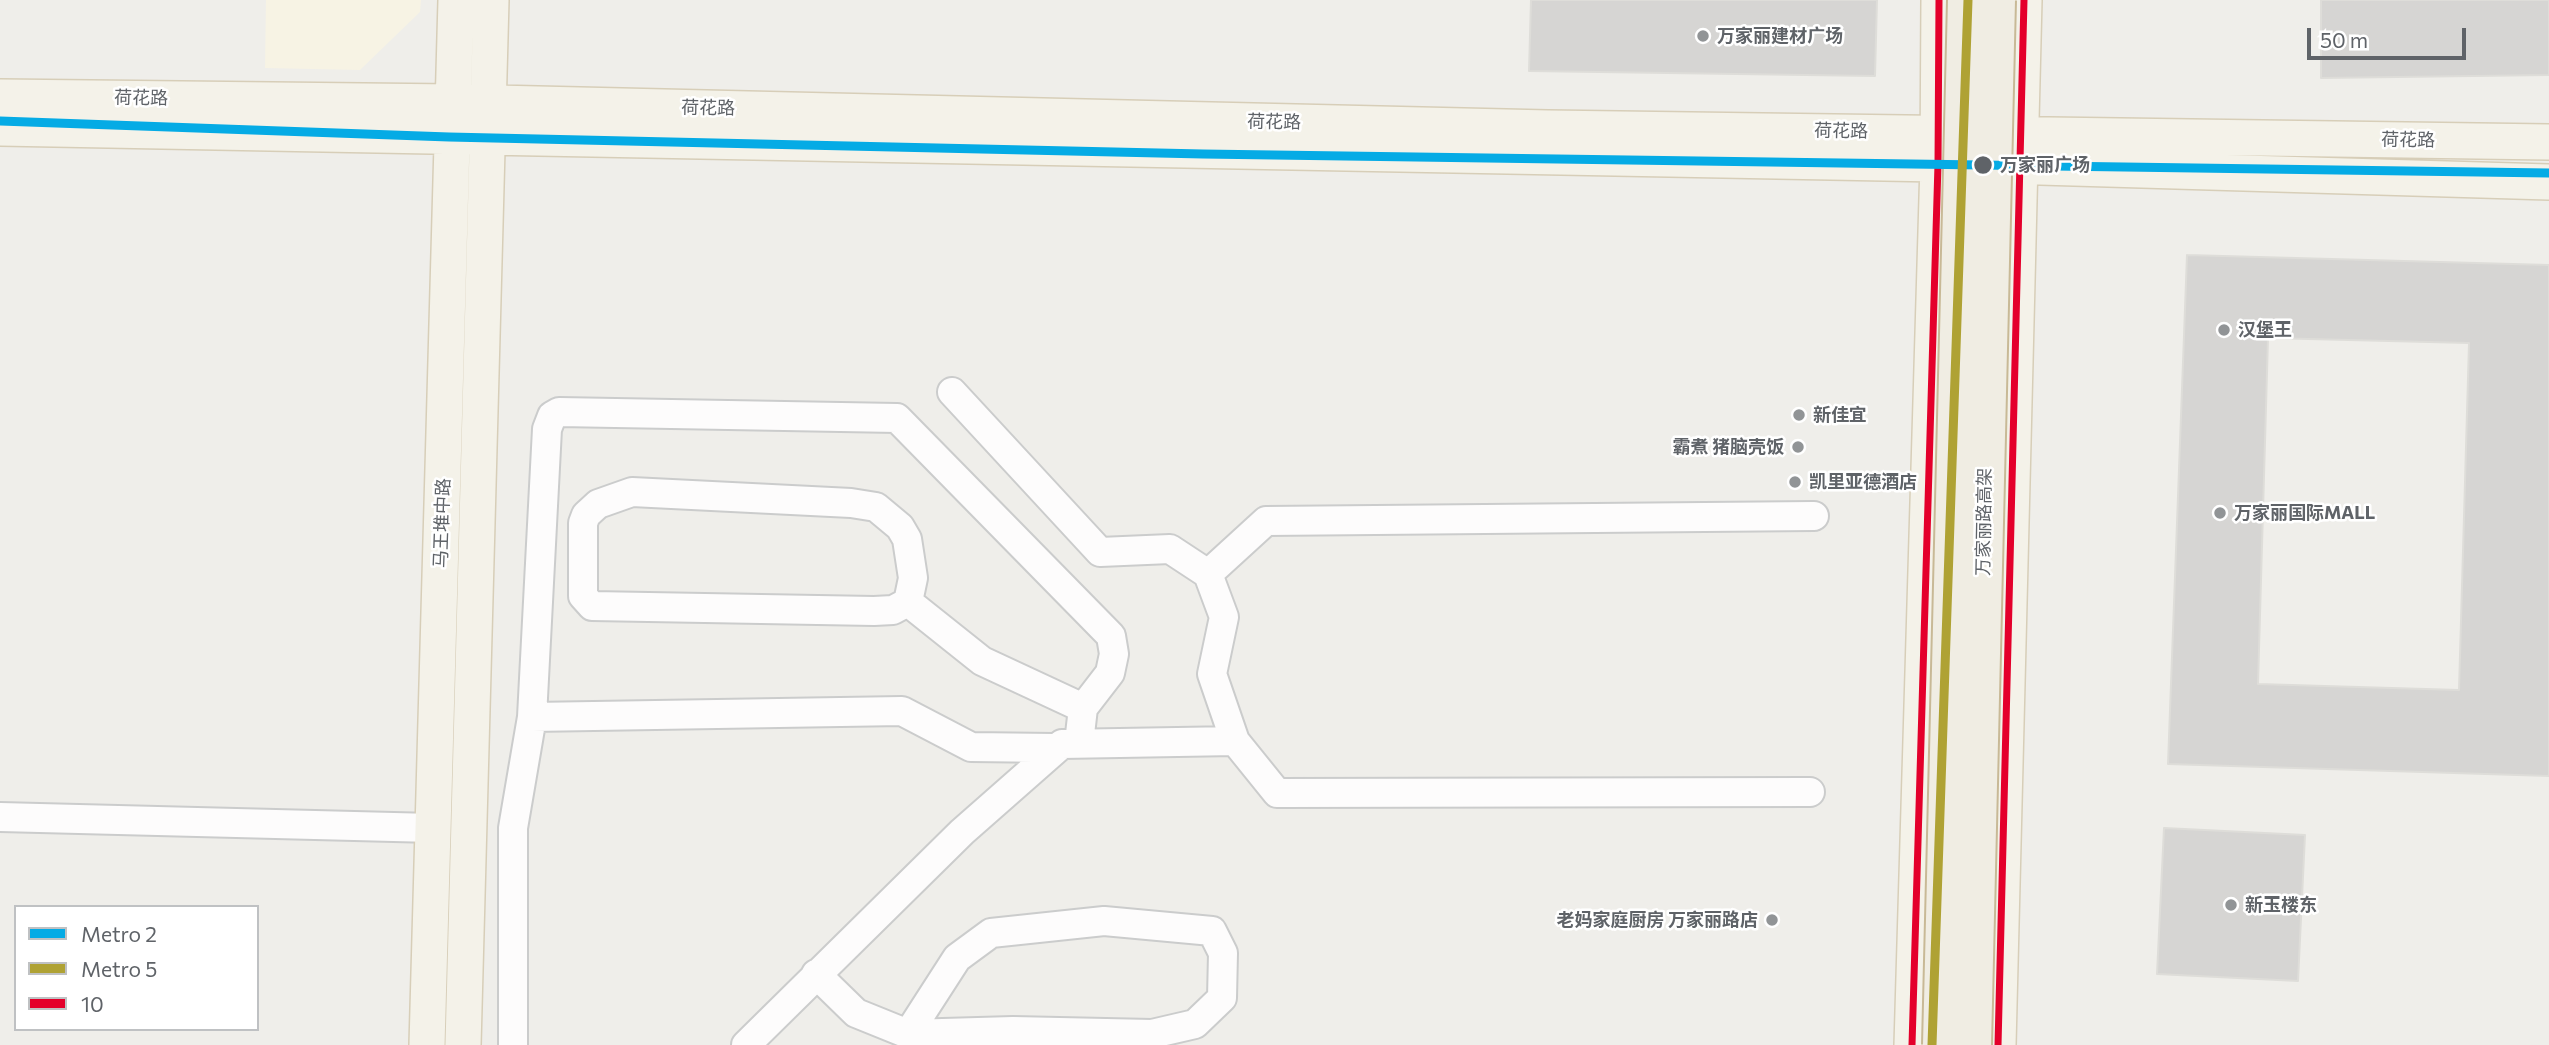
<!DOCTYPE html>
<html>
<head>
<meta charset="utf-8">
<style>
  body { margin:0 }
  #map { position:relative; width:2549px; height:1045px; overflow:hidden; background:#efeeea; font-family:Commissioner,sans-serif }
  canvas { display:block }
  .legend { position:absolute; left:14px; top:905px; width:245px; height:126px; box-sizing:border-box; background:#fff; border:2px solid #bfc1c3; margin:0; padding:9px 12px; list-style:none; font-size:21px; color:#5f6368 }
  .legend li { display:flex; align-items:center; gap:14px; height:35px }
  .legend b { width:35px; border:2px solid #bfc1c3 }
  .scale { position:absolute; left:2307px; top:28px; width:159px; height:32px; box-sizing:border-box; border:4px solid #5f6368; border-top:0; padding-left:9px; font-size:21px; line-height:24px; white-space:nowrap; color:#5f6368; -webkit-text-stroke:5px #fff; paint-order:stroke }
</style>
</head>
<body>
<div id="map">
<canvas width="2549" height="1045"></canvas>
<ul class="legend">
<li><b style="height:9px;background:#05abe5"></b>Metro 2</li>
<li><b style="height:9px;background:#afa234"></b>Metro 5</li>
<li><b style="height:9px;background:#e4002b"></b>10</li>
</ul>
<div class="scale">50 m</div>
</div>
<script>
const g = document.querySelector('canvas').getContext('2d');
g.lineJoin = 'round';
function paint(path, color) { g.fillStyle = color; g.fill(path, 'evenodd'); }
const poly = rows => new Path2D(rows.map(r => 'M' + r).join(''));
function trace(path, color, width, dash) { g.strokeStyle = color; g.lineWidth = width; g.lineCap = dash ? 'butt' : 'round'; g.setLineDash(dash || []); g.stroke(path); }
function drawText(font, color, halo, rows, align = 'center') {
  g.font = font + ' Commissioner,"Noto Sans SC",sans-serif'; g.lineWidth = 5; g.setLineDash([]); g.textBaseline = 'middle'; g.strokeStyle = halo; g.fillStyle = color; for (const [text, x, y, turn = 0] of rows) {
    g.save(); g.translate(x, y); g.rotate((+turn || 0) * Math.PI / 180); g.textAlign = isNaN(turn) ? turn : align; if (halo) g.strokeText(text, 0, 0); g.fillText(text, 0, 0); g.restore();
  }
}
const commercial = poly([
  [266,0,421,0,420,12,360,70,265,68]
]);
const building = poly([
  [1531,0,1877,0,1875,76,1529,71,1531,0],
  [2321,0,2549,0,2549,75,2321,78,2321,0],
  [2187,255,2549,265,2549,776,2168,764,2187,255],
  [2268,338,2469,343,2459,690,2258,684,2268,338],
  [2164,828,2305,835,2298,981,2157,974,2164,828]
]);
const minor = poly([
  [952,392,1100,552,1170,549,1208,574,1224,617,1212,674,1235,741],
  [1208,574,1266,521,1814,516],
  [908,602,913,578,907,539,900,527,876,507,851,503,632,492,598,504,586,515,583,523,583,596,592,606,874,611,893,610,908,602,982,661,1083,708],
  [532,717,902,711,971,747,1054,748],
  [0,817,433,828],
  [816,974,856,1013,908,1034,1013,1031,1152,1034,1195,1024,1222,998,1223,953,1212,931,1104,921,991,933,957,958,908,1034],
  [513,1045,513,828,532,717,547,429,552,416,559,412,897,418,1111,636,1114,654,1110,673,1083,708,1079,743],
  [746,1045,962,832,1062,744,1235,741,1277,793,1810,792]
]);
const major = poly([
  [0,97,454,102,1548,128,2549,142],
  [0,128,1938,164,2549,182],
  [427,1045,456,0],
  [463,1045,491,0],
  [1912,1045,1938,164,1939,0],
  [1998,1045,2024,0]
]);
const highwayBridge = poly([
  [1942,1045,1967,0],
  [1972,1045,1996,0]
]);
const bus1 = poly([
  [1912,1045,1938,164,1939,0],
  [1998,1045,2024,0]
]);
const metro1 = poly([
  [0,121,449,137,1203,154,2549,173]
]);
const metro2 = poly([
  [1932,1045,1968,0]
]);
const markers = [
  [1703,36,7,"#919496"],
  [1983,165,10,"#5f6368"],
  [2224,330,7,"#919496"],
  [1799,415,7,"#919496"],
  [1798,447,7,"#919496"],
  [1795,482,7,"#919496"],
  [2220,513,7,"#919496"],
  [2231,905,7,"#919496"],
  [1772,920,7,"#919496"]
];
const poiNames = [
  ["万家丽建材广场",1717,36],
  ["汉堡王",2238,330],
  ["新佳宜",1813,415],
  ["霸煮 猪脑壳饭",1784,447,"right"],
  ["凯里亚德酒店",1809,482],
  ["万家丽国际MALL",2234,513],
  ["新玉楼东",2245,905],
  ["老妈家庭厨房 万家丽路店",1758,920,"right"]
];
const streetNames = [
  ["荷花路",141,98,1],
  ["荷花路",708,108,1],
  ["荷花路",1274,122,1],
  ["荷花路",1841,131,1],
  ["荷花路",2408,140,1],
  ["万家丽路高架",1984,522,-89],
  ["马王堆中路",442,523,-88]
];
const stopNames = [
  ["万家丽广场",2000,165]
];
paint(commercial, '#f7f3e4');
paint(building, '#d6d5d3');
trace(building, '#deddd9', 2);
trace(minor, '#cbcccc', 32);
trace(major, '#d7ceb8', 38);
trace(minor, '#fdfcfc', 28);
trace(major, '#f4f2e9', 35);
trace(highwayBridge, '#c8b996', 42, []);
trace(highwayBridge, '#f0ede3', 38);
trace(bus1, '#e4002b', 7);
trace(metro1, '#05abe5', 9);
trace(metro2, '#afa234', 9);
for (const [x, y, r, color] of markers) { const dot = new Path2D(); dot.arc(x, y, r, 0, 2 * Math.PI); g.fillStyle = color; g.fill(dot); trace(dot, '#fff', 2.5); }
drawText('bold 18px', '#5f6368', '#fff', poiNames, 'left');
drawText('18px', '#5f6368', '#fff', streetNames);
drawText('bold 18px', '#5f6368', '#fff', stopNames, 'left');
</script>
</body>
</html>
